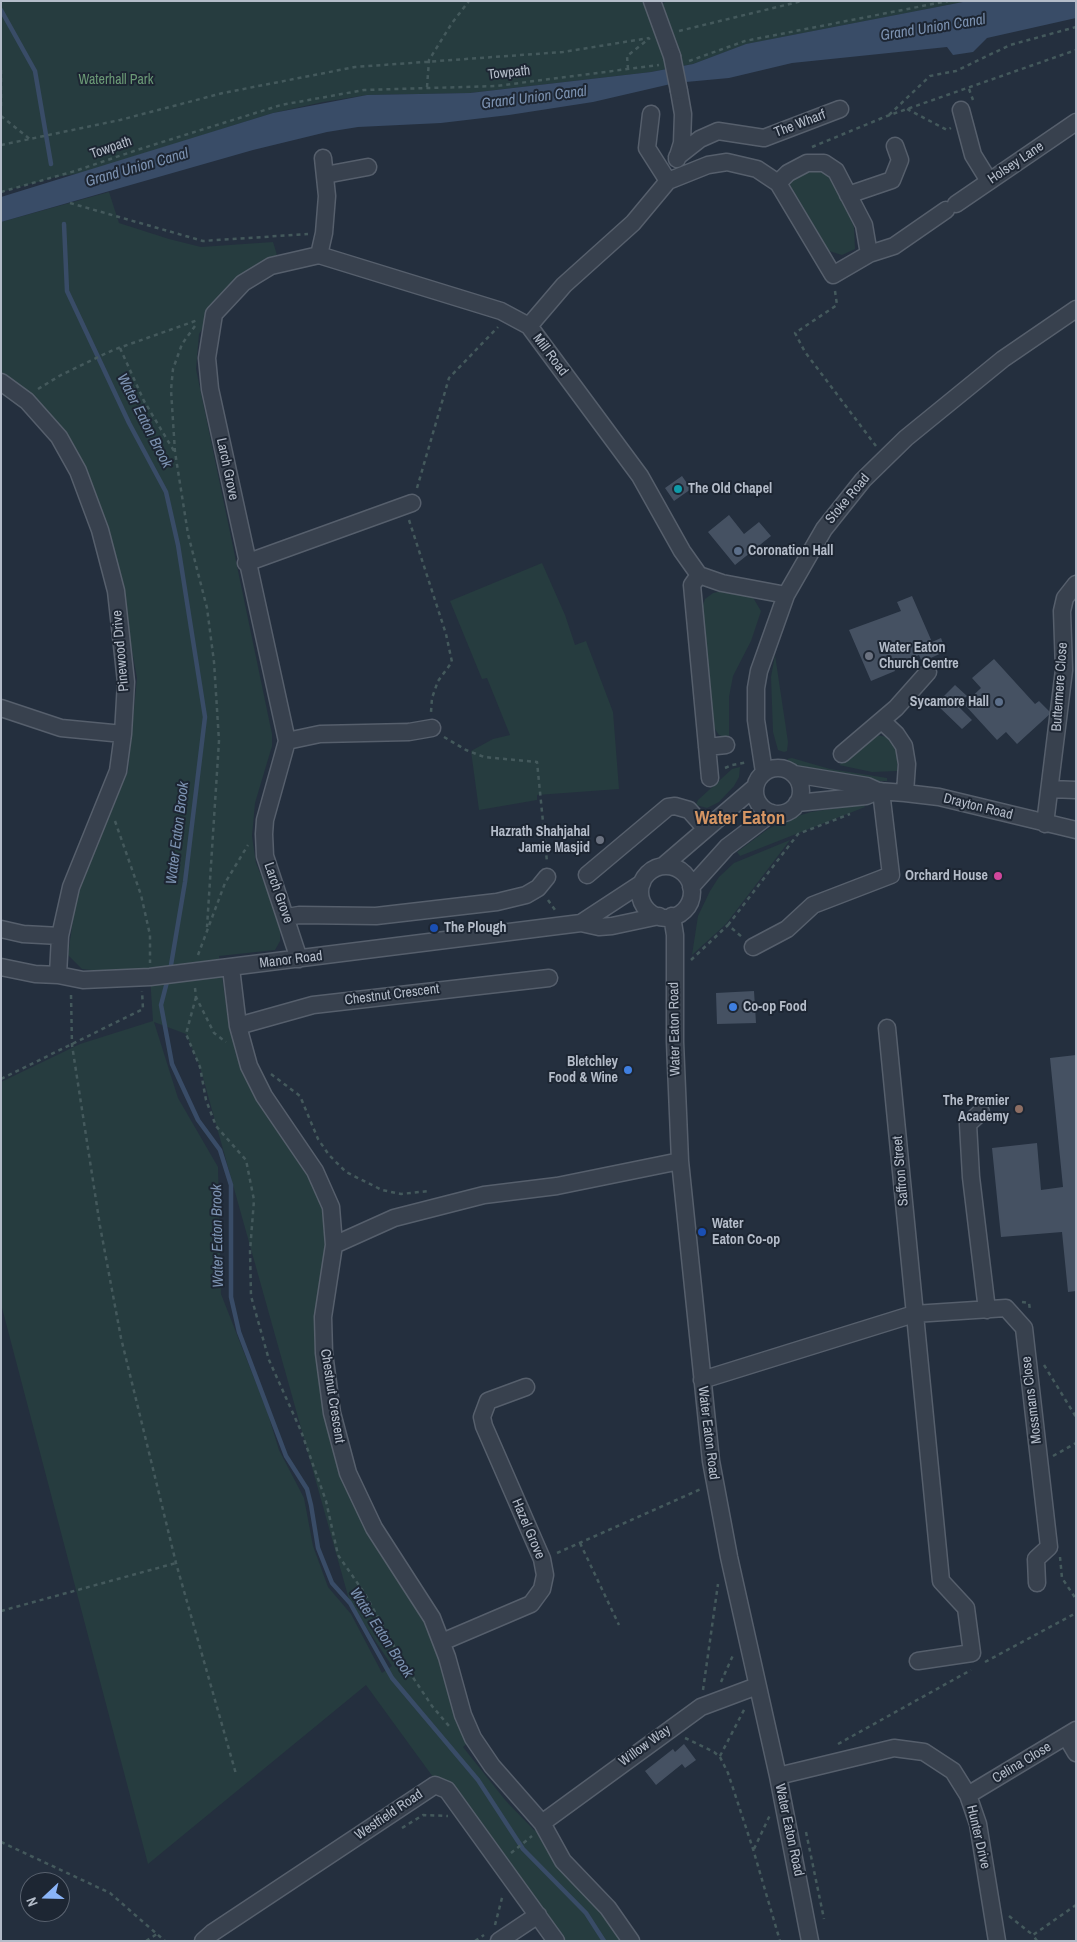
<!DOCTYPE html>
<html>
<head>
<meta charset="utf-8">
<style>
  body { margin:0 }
  #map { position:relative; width:1077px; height:1942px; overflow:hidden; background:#242f3e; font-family:"Archivo Narrow",sans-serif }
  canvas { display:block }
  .frame { position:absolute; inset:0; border:2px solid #b4bcc9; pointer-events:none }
  .north { position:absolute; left:20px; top:1872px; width:50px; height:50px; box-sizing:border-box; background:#1d2633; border:1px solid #59626f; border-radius:50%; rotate:249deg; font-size:14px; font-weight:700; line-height:20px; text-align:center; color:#b4bcc9 }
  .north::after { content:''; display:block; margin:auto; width:18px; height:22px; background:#8ab4f8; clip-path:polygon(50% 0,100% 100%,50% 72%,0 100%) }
</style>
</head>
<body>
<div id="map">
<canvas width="1077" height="1942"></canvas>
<div class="frame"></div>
<div class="north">N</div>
</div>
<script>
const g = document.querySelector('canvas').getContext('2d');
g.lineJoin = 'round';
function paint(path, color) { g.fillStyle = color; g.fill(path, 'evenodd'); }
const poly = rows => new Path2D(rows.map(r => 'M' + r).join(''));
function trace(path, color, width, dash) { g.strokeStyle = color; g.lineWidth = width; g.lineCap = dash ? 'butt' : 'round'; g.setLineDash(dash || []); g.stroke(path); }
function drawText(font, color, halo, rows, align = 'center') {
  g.font = font + ' "Archivo Narrow",sans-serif'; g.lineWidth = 4; g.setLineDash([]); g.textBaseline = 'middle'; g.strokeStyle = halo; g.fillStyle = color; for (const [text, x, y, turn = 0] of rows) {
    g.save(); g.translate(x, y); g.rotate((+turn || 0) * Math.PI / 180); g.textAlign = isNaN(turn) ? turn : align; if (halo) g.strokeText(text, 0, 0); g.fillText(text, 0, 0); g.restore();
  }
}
const green = poly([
  [1,1,652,1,655,8,667,1,968,1,747,44,693,64,651,72,470,93,367,95,323,102,273,113,82,173,56,177,1,192],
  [811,169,832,175,854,227,855,249,842,255,829,251,789,183,796,174],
  [109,192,119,223,169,239,201,247,273,242,277,255,234,279,199,334,196,369,272,734,272,746,255,803,252,836,256,863,276,911,280,929,280,941,275,950,219,956,228,1018,236,1055,250,1088,301,1160,323,1206,327,1245,314,1322,315,1344,325,1409,430,1634,469,1742,463,1747,506,1801,534,1830,544,1835,624,1941,564,1941,535,1900,439,1778,433,1777,366,1685,148,1864,1,1304,1,1082,80,1044,153,1021,150,977,82,969,68,955,77,891,128,771,137,678,123,601,72,447,1,375,1,222],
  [154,1022,186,1034,200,1067,350,1603,392,1666,382,1673,351,1614,328,1587,313,1546,304,1498,279,1450,267,1411,221,1294,218,1167,178,1098],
  [542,563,565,615,575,645,586,641,613,712,619,789,537,795,537,800,479,810,471,751,493,739,510,735,487,678,482,679,450,601],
  [722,591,752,596,761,611,751,641,733,676,729,697,729,739,719,735,712,725,701,611,705,599,713,593],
  [775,655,788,742,787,751,784,752,778,750,773,732,771,677],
  [876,735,887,737,899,752,897,771,872,772,839,765],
  [792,758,830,769,887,778,887,781,859,781,794,767,787,759],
  [740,767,739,777,734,786,719,802,707,808,696,805,698,800,732,769],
  [863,804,865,807,740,856,737,852,768,829,788,819,811,812],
  [790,840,726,924,692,955,698,916,710,891,719,877,734,863]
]);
const water = poly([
  [968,1,1076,1,1076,18,987,38,973,52,953,55,947,47,792,63,729,78,675,83,593,102,509,115,441,123,358,127,327,132,253,150,1,222,1,197,273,113,367,95,470,93,651,72,693,64,746,44]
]);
const stream = poly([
  [1,10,35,71,51,164],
  [64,224,67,291,129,423,166,492,178,545,205,717,185,882,170,971],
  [168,978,161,1005,172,1064,198,1120,220,1150,231,1185,231,1297,239,1332,286,1456,307,1489,311,1505,318,1548,332,1583,350,1603,392,1678,478,1780,523,1849,586,1913,604,1941]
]);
const building = poly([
  [682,476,691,489,674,501,665,488],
  [729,515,744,534,759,522,771,536,735,565,708,532],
  [912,596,932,642,941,638,946,651,922,662,919,655,893,666,895,671,871,681,849,630,901,611,897,602],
  [994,659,1035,704,1039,701,1051,713,1017,744,1006,732,997,740,964,704,981,688,972,678],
  [955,685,967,696,957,705,972,720,962,729,936,704],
  [754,991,756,1023,717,1024,716,993],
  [1076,1055,1076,1291,1068,1292,1062,1232,1001,1237,992,1148,1037,1143,1041,1190,1063,1187,1050,1058],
  [684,1744,696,1760,685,1768,682,1764,656,1785,645,1771,673,1749,675,1752]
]);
const path = poly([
  [679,31,802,1],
  [689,61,745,41,948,1],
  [628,69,627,56,650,38],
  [1,70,1,109],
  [427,87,429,60,452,23,469,1],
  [969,89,973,100],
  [907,109,947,130,951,128],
  [889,115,930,76,956,71,1010,45,1076,27],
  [1,116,31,140],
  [1,145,120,120,223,93,355,67,563,52,649,38],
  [812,147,887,116,1076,50],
  [1,192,75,171,140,149,281,105,364,90,496,86,659,65],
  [70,203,203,241,308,234],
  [835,291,837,305,795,333,805,352,876,446],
  [195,326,182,344,173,369,171,390,175,452,188,534,207,608,214,662,219,741,207,927],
  [120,348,144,401,174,451],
  [38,389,61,375,113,350,198,320],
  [417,488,449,378,498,327],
  [409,520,446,634,452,662,438,681,432,698,431,712],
  [444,737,466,750,484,757,537,762,547,862],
  [725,768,732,765,748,762],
  [115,821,141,895,150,935,150,963],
  [548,900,555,910],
  [728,925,798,834,850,814],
  [198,955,225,883,248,845],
  [691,960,728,925,742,937],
  [195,988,196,997,214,1033,226,1042],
  [71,995,72,1045,100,1226,121,1338,176,1563,236,1774],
  [196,997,186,1034,200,1067,206,1100,216,1126,246,1160,254,1200,250,1251,251,1296,269,1360,301,1431,326,1501,338,1555,365,1594,404,1664,432,1706,449,1726],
  [271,1074,300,1096,318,1139,329,1155,346,1172,382,1190,401,1194,429,1191],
  [1,1079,143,1009,142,991],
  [1022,1302,1029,1303,1030,1310],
  [1044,1365,1076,1417],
  [1053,1456,1076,1443],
  [580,1543,619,1625],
  [557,1553,701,1489],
  [1060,1557,1062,1578,1076,1599],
  [1,1611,176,1563],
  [985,1662,1076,1613],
  [721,1682,734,1653],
  [703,1690,718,1584],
  [685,1738,714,1752,720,1757,728,1773,753,1849,780,1941],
  [838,1744,971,1670],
  [720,1756,745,1708],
  [402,1828,423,1815,448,1816],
  [806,1832,824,1919],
  [1,1842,110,1893,165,1941],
  [754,1849,770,1815],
  [511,1853,532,1836],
  [1009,1916,1033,1935],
  [495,1925,503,1894],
  [146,1941,157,1934],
  [475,1941,484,1935],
  [1037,1941,1033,1935,1076,1905]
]);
const minor = poly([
  [652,1,672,56],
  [961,110,973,155,989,181],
  [651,114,647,148,668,181],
  [677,157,700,139,718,131,764,138,840,109],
  [677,159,682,143,683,114,679,91],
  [325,175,368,167],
  [848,195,892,180,900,160,895,146],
  [956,204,1076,122],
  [869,254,894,246,946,210],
  [319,255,324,233,327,196,323,158],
  [529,326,564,285,633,223,668,181,708,165,727,162,757,169,778,183,833,275,869,254,864,225,836,171,824,163,807,163,788,173,778,183],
  [1,382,27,401,59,437,78,471,100,530,116,591,126,682,123,734,118,771,71,887,60,936,58,975],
  [246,563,412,503],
  [699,575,692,585,710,778],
  [1,708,61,728,123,734],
  [882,721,896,734,904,746,907,764,905,793],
  [287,741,320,734,409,732,432,728],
  [707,747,726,745],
  [842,754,896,708,928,672],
  '755 791a23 23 0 1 1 46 0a23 23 0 1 1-46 0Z',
  [764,772,756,720,756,688,759,671,786,595,824,529,863,480,906,438,1003,359,1076,309],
  [794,774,867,786,878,791],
  [1050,789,1076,790],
  [797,803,866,796,878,791,905,793,939,797,1076,830],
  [1045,824,1064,670,1062,611,1065,598,1076,584],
  [663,866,755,787],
  '640 892a26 26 0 1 1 52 0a26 26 0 1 1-52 0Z',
  [587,875,668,807,675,806,689,810,705,828],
  [691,887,727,847,772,813],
  [672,916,675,935,675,1042,680,1161,711,1461,729,1557,778,1776,810,1941],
  [287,917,299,915,376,916,497,902,526,895,538,888,547,877],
  [581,923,599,927,612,926,659,916],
  [1,929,23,934,60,936],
  [753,947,787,929,813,905,891,875,881,791],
  [299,959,265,856,264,834,265,820,287,741,210,389,207,358,214,314,243,283,271,266,319,255,501,311,529,326,640,476,682,551,699,575,722,583,786,595],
  [1,967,35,974,58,975,83,980,150,977,581,923,642,883],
  [231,968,238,1026,249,1066,264,1096,315,1171,331,1207,334,1245,323,1317,324,1353,332,1413,348,1473,374,1528,432,1618,447,1657,463,1715,473,1738,492,1766,542,1823],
  [238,1026,313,1005,549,978],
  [887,1028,941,1581,966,1608,972,1653,918,1661],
  [981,1112,968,1124,971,1177,987,1310],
  [334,1245,394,1218,484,1195,557,1186,680,1161],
  [702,1380,914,1314,1006,1308,1024,1328,1049,1547,1036,1559,1037,1583],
  [442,1642,531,1604,542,1589,545,1575,542,1559,484,1426,482,1417,488,1401,526,1387],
  [1066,1736,1076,1753],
  [778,1776,894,1748,924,1752,953,1771,968,1795,978,1824,997,1941],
  [968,1795,1076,1730],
  [203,1941,212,1933,435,1785,447,1790,556,1941],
  [499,1941,538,1915],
  [631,1941,608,1908,563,1861,542,1823,701,1707,757,1686]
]);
const minorBridge = poly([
  [672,56,679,91]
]);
const markers = [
  [678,489,5,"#0f9aa8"],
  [738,551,5,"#5c6f8a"],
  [869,656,5,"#6b7280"],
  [999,702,5,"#5c6f8a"],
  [600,840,5,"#6b7280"],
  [998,876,5,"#d1479c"],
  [434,928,5,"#1a4fb4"],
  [733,1007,5,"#3f7fe0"],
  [628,1070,5,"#3f7fe0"],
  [1019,1109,5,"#8d6e63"],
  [702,1232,5,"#1a4fb4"]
];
const streetNames = [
  ["Towpath",509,73,-6],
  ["The Wharf",800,124,-21],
  ["Towpath",111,148,-19],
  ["Holsey Lane",1016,163,-34],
  ["Mill Road",550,355,53],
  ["Larch Grove",227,469,78],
  ["Stoke Road",848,499,-50],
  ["Pinewood Drive",121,651,-95],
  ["Buttermere Close",1060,687,-86],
  ["Drayton Road",978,807,14],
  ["Larch Grove",278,893,71],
  ["Manor Road",291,960,-7],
  ["Chestnut Crescent",392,995,-7],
  ["Water Eaton Road",675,1029,-91],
  ["Saffron Street",901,1171,-95],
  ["Chestnut Crescent",332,1396,81],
  ["Mossmans Close",1032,1400,-97],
  ["Water Eaton Road",708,1433,83],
  ["Hazel Grove",528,1529,67],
  ["Willow Way",645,1746,-36],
  ["Celina Close",1022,1763,-31],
  ["Westfield Road",389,1815,-34],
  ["Water Eaton Road",789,1830,78],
  ["Hunter Drive",978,1837,77]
];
const parkNames = [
  ["Waterhall Park",116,80]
];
const poiNames = [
  ["The Old Chapel",688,489],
  ["Coronation Hall",748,551],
  ["Water Eaton",879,648],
  ["Church Centre",879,664],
  ["Sycamore Hall",989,702,"right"],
  ["Hazrath Shahjahal",590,832,"right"],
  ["Jamie Masjid",590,848,"right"],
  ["Orchard House",988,876,"right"],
  ["The Plough",444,928],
  ["Co-op Food",743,1007],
  ["Bletchley",618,1062,"right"],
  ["Food & Wine",618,1078,"right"],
  ["The Premier",1009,1101,"right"],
  ["Academy",1009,1117,"right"],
  ["Water",712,1224],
  ["Eaton Co-op",712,1240]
];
const waterNames = [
  ["Grand Union Canal",933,28,-9],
  ["Grand Union Canal",534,98,-7],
  ["Grand Union Canal",137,168,-16],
  ["Water Eaton Brook",144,421,63],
  ["Water Eaton Brook",178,833,-83],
  ["Water Eaton Brook",218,1236,-91],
  ["Water Eaton Brook",381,1633,57]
];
const districtNames = [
  ["Water Eaton",740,819]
];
paint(green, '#263c3f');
paint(water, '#394c67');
trace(stream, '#394c67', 4.5);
paint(building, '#455162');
trace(minor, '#565f6c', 19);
trace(path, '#44595c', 2.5, [4, 4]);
trace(minor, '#38414e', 16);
trace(minorBridge, '#565f6c', 19, []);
trace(minorBridge, '#38414e', 16);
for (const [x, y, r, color] of markers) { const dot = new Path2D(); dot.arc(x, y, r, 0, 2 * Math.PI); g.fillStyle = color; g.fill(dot); trace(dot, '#1d2633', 2); }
drawText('14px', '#b4bcc9', '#1d2633', streetNames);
drawText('14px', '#6b9a76', '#1d2633', parkNames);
drawText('bold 14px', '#b4bcc9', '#1d2633', poiNames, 'left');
drawText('italic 15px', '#7c92b1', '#1d2633', waterNames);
drawText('bold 19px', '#d59563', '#1d2633', districtNames);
</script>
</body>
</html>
